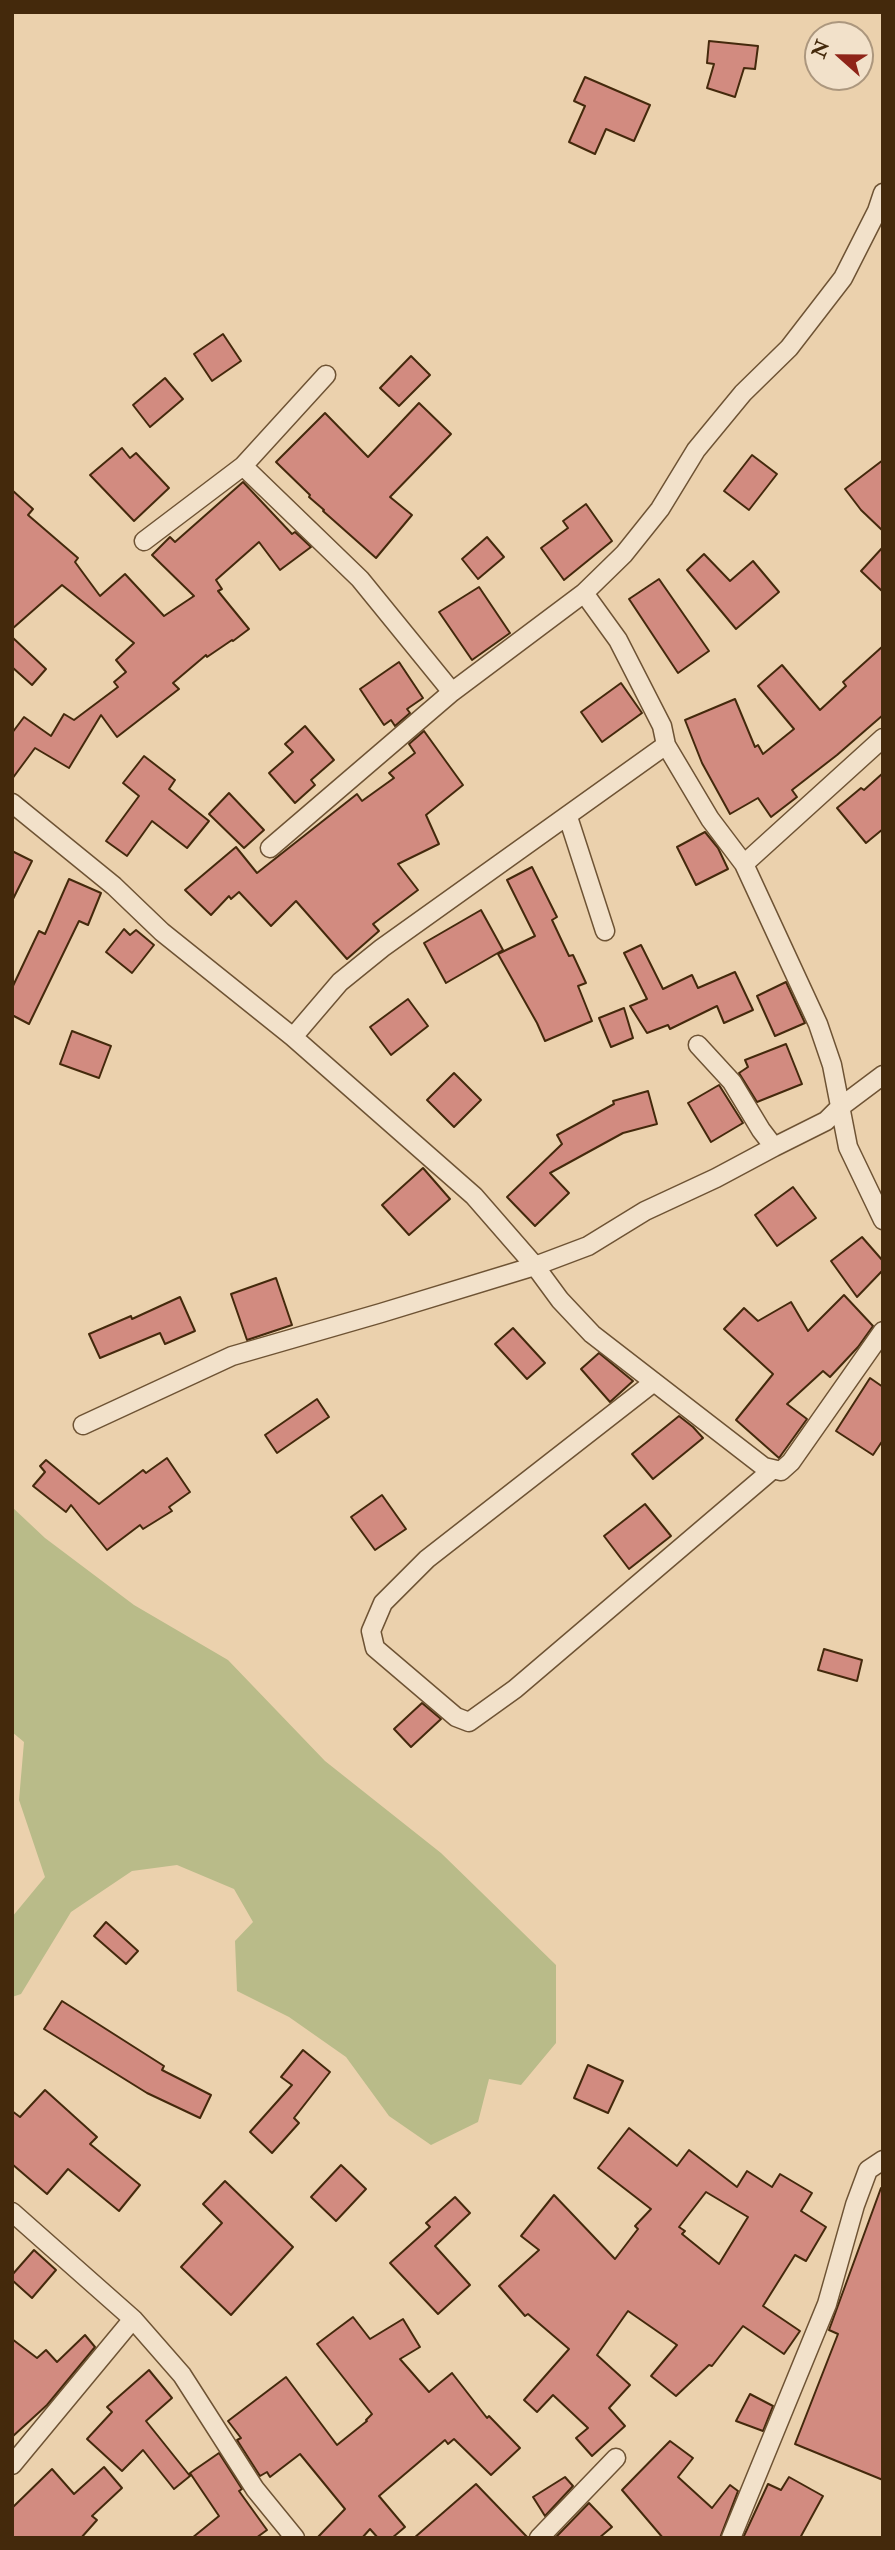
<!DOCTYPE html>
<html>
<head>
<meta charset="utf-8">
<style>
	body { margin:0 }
	#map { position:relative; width:895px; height:2550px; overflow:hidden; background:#ebd1ad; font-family:"IM FELL Double Pica",serif }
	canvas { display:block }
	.frame { position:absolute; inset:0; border:14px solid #44290c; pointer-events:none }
	.north { position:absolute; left:804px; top:21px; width:70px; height:70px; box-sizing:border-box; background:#f2e1ca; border:2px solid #ac977e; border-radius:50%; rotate:291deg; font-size:19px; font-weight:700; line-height:28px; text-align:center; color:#44290c }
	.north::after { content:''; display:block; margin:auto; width:24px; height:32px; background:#8f2418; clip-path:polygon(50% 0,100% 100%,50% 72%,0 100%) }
</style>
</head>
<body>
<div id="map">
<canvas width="895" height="2550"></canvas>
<div class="frame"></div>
<div class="north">N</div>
</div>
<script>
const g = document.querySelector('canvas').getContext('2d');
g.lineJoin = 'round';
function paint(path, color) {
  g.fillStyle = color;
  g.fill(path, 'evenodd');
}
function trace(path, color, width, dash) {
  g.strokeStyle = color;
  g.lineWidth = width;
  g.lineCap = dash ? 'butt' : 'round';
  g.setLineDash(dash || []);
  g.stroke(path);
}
paint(new Path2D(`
	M 12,1507 L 45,1538 L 134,1605 L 228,1660 L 325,1761 L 441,1853 L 556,1965 L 556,2043 L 521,2085 L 489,2079 L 478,2122 L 431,2145 L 389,2116 L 346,2057 L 289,2017 L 237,1991 L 235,1941 L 253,1922 L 234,1889 L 177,1865 L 132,1871 L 71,1912 L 21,1994 L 12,1997 L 12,1917 L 45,1877 L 19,1800 L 24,1742 L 12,1732 Z`), '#b9bb89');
const building = new Path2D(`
	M 709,41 L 758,46 L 755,69 L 744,68 L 735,97 L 707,88 L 714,64 L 707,63 Z
	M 585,77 L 650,105 L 634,141 L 606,129 L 595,154 L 569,142 L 585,106 L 574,101 Z
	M 223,334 L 241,361 L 212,381 L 194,354 Z
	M 411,356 L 430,375 L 399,406 L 380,388 Z
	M 165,378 L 183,399 L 150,427 L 133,405 Z
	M 419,403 L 451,434 L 390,497 L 412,515 L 376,558 L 323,511 L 324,510 L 309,497 L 310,495 L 276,462 L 325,413 L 368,457 Z
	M 122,448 L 130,458 L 136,453 L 169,488 L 134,521 L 90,475 Z
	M 752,455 L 777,474 L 749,510 L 724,491 Z
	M 883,460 L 883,531 L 861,510 L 845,489 Z
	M 243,482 L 292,534 L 295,532 L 311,547 L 280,570 L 259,542 L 216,580 L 222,589 L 218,591 L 249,629 L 233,641 L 232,640 L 207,657 L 206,655 L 173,683 L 179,689 L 117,737 L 101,715 L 69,768 L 35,748 L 12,779 L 12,733 L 24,717 L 51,736 L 64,714 L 74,720 L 118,687 L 114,682 L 126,672 L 116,660 L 134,643 L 62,585 L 12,629 L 12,490 L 33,509 L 28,515 L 78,558 L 75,562 L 100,596 L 125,574 L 164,616 L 194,596 L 152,555 L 170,537 L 175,542 Z
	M 586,504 L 612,541 L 564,580 L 541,548 L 568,528 L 563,521 Z
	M 487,537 L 504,557 L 478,579 L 462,559 Z
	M 883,547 L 883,592 L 861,571 Z
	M 704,554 L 730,581 L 753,561 L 779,592 L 736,629 L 687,570 Z
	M 659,579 L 709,651 L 678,673 L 629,599 Z
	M 479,587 L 510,633 L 472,660 L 439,612 Z
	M 12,637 L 46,669 L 32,685 L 12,667 Z
	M 883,646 L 883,715 L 837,755 L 792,790 L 797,797 L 771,817 L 758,798 L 730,814 L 702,763 L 685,720 L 735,699 L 755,747 L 758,745 L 763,754 L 794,729 L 758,686 L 782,665 L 820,710 L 846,686 L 843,682 Z
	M 399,662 L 423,698 L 407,709 L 410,713 L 395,726 L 391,720 L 384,725 L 360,689 Z
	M 621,683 L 642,713 L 602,742 L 581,712 Z
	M 305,726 L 334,760 L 311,780 L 315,785 L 295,803 L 269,773 L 293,752 L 285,744 Z
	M 424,731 L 463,785 L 426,815 L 439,844 L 398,864 L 418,890 L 373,924 L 379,931 L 347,959 L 296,901 L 271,926 L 239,892 L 231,899 L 229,896 L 211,915 L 185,890 L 236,847 L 257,873 L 357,794 L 362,801 L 394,778 L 389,773 L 415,753 L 409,744 Z
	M 144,756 L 175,780 L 169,789 L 209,821 L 187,848 L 152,821 L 127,856 L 106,841 L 139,796 L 123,783 Z
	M 883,773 L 883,829 L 866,843 L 837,808 L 861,788 L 864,790 Z
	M 229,793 L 264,830 L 244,848 L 209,814 Z
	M 705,832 L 718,848 L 728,869 L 696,885 L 677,847 Z
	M 12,851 L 32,861 L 12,901 Z
	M 532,867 L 557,917 L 552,920 L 569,956 L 573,955 L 586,983 L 578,986 L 592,1021 L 545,1041 L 537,1023 L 498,954 L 535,936 L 507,880 Z
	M 69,879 L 101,893 L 88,925 L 79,921 L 29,1024 L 12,1015 L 12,988 L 39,931 L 45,934 Z
	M 481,910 L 503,950 L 446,983 L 424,943 Z
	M 124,929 L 130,935 L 136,930 L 154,945 L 132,973 L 106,952 Z
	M 641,945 L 663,989 L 692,975 L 698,988 L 735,972 L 753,1010 L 724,1023 L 717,1006 L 670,1029 L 668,1025 L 647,1033 L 630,1006 L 647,999 L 624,953 Z
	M 786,982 L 805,1023 L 775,1036 L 757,996 Z
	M 408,999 L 428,1026 L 391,1055 L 370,1027 Z
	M 624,1008 L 633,1038 L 611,1047 L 599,1018 Z
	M 72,1031 L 111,1046 L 99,1078 L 60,1064 Z
	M 786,1044 L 802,1084 L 757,1102 L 739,1073 L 748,1067 L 745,1060 Z
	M 454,1073 L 481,1100 L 454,1127 L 427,1100 Z
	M 719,1085 L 743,1123 L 711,1142 L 688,1103 Z
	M 648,1091 L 657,1124 L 623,1133 L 550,1173 L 569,1193 L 535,1226 L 507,1197 L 562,1144 L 557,1135 L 614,1104 L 613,1101 Z
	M 423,1168 L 450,1199 L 409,1235 L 382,1205 Z
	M 793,1187 L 816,1218 L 777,1246 L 755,1215 Z
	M 862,1237 L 883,1261 L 883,1270 L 857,1297 L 831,1261 Z
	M 276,1278 L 292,1325 L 247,1340 L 231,1294 Z
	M 844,1295 L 873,1326 L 858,1347 L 830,1377 L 823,1371 L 787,1404 L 807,1419 L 779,1458 L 736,1420 L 773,1374 L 724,1329 L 744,1308 L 758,1321 L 791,1302 L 808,1331 Z
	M 180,1297 L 195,1331 L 165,1344 L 160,1333 L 100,1358 L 89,1334 L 131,1316 L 132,1319 Z
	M 513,1328 L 545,1363 L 527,1379 L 495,1344 Z
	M 599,1353 L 633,1381 L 610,1402 L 581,1369 Z
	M 870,1378 L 883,1387 L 883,1440 L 873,1455 L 836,1431 Z
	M 317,1399 L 329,1417 L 277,1453 L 265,1435 Z
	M 679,1416 L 693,1427 L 703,1438 L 653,1479 L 632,1454 Z
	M 167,1458 L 190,1492 L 169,1507 L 172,1511 L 143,1529 L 140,1525 L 107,1550 L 71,1505 L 66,1512 L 33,1486 L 45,1472 L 40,1466 L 46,1460 L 99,1504 L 143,1470 L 146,1473 Z
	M 382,1495 L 406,1529 L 375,1550 L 351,1517 Z
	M 645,1504 L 671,1536 L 629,1569 L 604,1536 Z
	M 824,1649 L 862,1660 L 857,1681 L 818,1670 Z
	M 422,1703 L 441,1719 L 411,1747 L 394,1729 Z
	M 106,1922 L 138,1951 L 126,1964 L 94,1936 Z
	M 62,2001 L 164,2066 L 162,2070 L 211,2095 L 200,2118 L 147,2093 L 44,2029 Z
	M 303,2050 L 330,2072 L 294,2118 L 299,2123 L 272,2153 L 250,2132 L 292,2085 L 281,2077 Z
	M 588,2065 L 623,2081 L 608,2113 L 574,2098 Z
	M 45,2090 L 97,2137 L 90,2144 L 140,2185 L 119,2211 L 68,2169 L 47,2194 L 12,2164 L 12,2111 L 20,2117 Z
	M 629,2128 L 677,2166 L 689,2150 L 737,2187 L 747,2171 L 772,2187 L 780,2174 L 812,2193 L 801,2211 L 826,2227 L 806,2261 L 795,2255 L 763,2306 L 800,2331 L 784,2354 L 743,2326 L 712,2366 L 709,2365 L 676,2396 L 651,2376 L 677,2345 L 628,2311 L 597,2355 L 630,2385 L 609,2408 L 625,2426 L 592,2456 L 576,2438 L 588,2428 L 553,2395 L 537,2412 L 524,2400 L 569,2349 L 528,2314 L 525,2316 L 499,2286 L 539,2250 L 521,2236 L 554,2195 L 615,2259 L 638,2229 L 635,2226 L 651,2209 L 598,2168 ZM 706,2192 L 748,2217 L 719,2264 L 682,2234 L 685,2231 L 679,2227 Z
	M 341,2165 L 366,2189 L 336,2221 L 311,2197 Z
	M 225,2181 L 293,2247 L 231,2315 L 181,2267 L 222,2223 L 203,2204 Z
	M 881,2188 L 883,2189 L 883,2480 L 795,2444 L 838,2334 L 829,2330 Z
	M 455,2197 L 470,2213 L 435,2246 L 470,2285 L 438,2314 L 390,2263 L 430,2227 L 426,2223 Z
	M 34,2250 L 56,2270 L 32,2298 L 12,2280 L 12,2275 Z
	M 353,2317 L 370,2339 L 403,2319 L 420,2347 L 400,2359 L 429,2392 L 452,2373 L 487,2418 L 489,2416 L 520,2448 L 491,2475 L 454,2439 L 448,2444 L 445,2440 L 379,2496 L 405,2527 L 392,2538 L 378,2538 L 370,2529 L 362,2538 L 317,2538 L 345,2509 L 300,2454 L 270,2477 L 267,2472 L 260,2476 L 237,2440 L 241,2438 L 228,2421 L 286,2377 L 337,2445 L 367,2421 L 366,2420 L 372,2414 L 317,2344 Z
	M 85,2335 L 95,2347 L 47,2405 L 12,2437 L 12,2339 L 37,2358 L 46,2350 L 57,2362 Z
	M 149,2370 L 172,2398 L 146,2421 L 190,2476 L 174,2489 L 143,2450 L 122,2471 L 87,2439 L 112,2412 L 107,2407 Z
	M 750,2394 L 773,2406 L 763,2431 L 736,2421 Z
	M 670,2441 L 693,2458 L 678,2477 L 712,2508 L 730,2485 L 738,2491 L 720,2538 L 663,2538 L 622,2490 Z
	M 219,2453 L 242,2489 L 239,2491 L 267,2530 L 256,2538 L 192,2538 L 219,2516 L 190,2473 Z
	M 104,2467 L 122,2488 L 92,2516 L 97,2520 L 81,2538 L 12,2538 L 12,2508 L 52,2469 L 74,2494 Z
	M 565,2477 L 573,2486 L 545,2516 L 533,2497 Z
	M 789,2477 L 823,2496 L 800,2538 L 743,2538 L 768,2484 L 781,2490 Z
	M 476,2484 L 528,2538 L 414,2538 Z
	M 589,2503 L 612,2527 L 599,2538 L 558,2538 L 557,2536 Z`);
paint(building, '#d28b80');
trace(building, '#44290c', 2);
const street = new Path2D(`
	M 243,466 L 360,579 L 452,692
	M 144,541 L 243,466 L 326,375
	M 584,593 L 618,640 L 662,726 L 666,745 L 710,819 L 744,864 L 818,1024 L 832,1065 L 848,1147 L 883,1220
	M 12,803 L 114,886 L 162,932 L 293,1037 L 474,1196 L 535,1266 L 560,1300 L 592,1334 L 764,1467 L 781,1471 L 791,1462 L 883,1331
	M 568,817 L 605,931
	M 270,848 L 452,692 L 584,593 L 624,554 L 660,509 L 696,450 L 743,393 L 789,348 L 843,278 L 877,211 L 883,193
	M 744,864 L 883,738
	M 293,1037 L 340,982 L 382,948 L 666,745
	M 698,1045 L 732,1082 L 761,1130 L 774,1147 L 826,1121 L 839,1108 L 883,1075
	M 654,1382 L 427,1559 L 383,1603 L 371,1631 L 375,1648 L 456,1717 L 469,1722 L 515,1689 L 772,1470
	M 83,1425 L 232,1356 L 381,1313 L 535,1266 L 588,1246 L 645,1211 L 716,1178 L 774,1147
	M 12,2212 L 133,2319 L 182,2375 L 255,2489 L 295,2538
	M 12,2465 L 133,2319
	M 539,2538 L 616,2458
	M 731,2538 L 827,2304 L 855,2205 L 868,2170 L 883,2160`);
trace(street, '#6e5334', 21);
trace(street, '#f2e1ca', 18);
</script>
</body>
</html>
